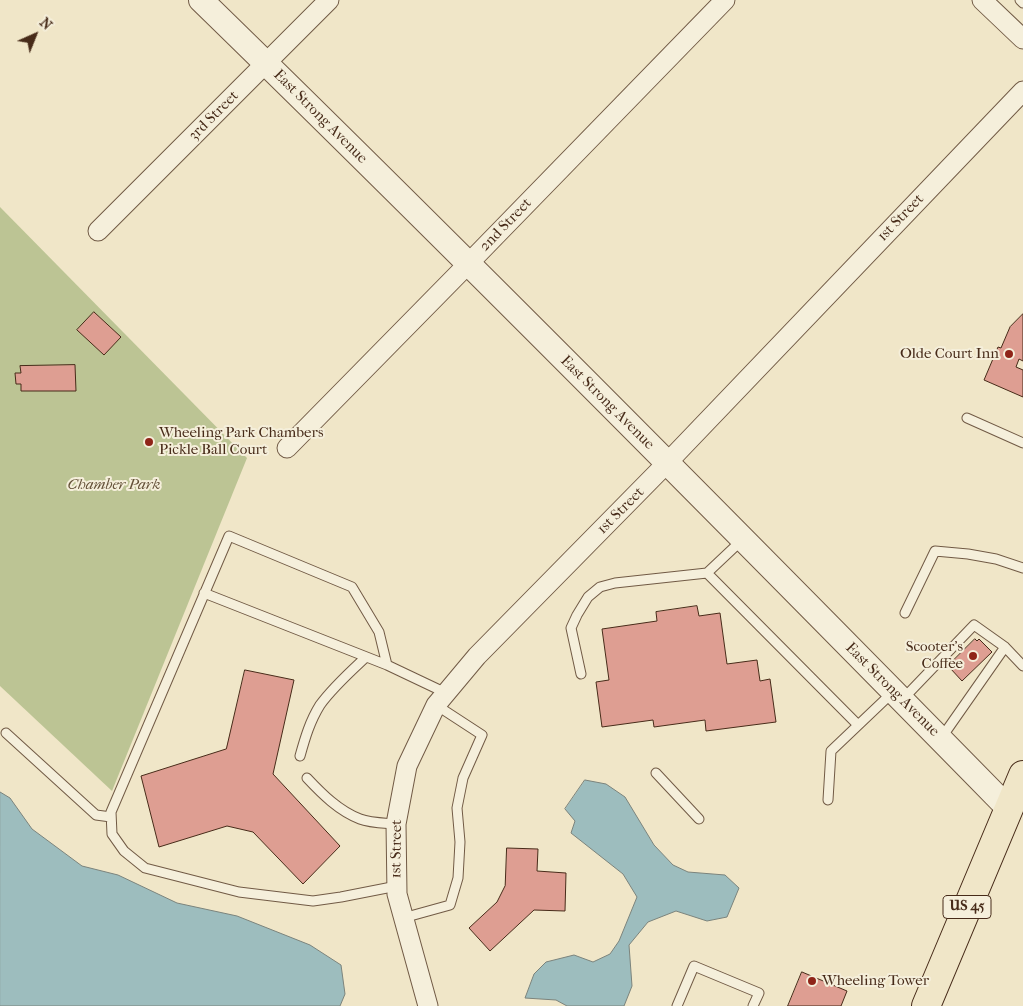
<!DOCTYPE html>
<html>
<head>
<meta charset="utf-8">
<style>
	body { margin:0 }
	#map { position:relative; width:1023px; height:1006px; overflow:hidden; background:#f0e6c8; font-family:"IM FELL French Canon",serif }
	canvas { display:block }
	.north { position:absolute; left:10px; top:10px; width:50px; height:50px; -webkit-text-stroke:4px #f5efdb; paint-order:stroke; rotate:44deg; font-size:14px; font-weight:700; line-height:20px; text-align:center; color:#472b19 }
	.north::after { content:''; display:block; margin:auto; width:18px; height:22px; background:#472b19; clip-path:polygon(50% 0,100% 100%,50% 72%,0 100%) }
</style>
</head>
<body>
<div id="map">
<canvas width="1023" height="1006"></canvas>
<div class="north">N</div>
</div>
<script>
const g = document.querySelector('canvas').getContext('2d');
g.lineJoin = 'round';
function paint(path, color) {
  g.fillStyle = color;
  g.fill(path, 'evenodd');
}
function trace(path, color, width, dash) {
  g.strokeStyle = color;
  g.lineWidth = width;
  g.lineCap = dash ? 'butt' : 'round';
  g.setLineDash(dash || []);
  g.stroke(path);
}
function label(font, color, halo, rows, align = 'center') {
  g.font = font + ' "IM FELL French Canon",serif';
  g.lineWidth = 4;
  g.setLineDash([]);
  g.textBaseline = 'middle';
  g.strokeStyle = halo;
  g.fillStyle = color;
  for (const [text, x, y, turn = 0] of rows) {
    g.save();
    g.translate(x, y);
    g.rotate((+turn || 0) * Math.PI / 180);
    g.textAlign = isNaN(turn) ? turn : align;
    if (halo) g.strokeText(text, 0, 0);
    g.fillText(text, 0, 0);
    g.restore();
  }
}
paint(new Path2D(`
	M 0,207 L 247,458 L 112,791 L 0,686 Z`), '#bcc494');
const water = new Path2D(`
	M 585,780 L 606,784 L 625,797 L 654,845 L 673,865 L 688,872 L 725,875 L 739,888 L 727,917 L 707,921 L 676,911 L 648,922 L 629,945 L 632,986 L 624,1006 L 567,1006 L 556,1000 L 525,998 L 534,974 L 546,962 L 574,955 L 593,962 L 610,954 L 619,941 L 637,897 L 623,874 L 571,833 L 575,821 L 565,809 Z
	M 0,792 L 10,798 L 32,829 L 82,866 L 118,875 L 177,903 L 237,916 L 310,945 L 341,965 L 345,994 L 340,1006 L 0,1006 Z`);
paint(water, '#9dbdbe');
trace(water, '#7b837c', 1);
const building = new Path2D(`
	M 94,312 L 121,337 L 104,355 L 77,330 Z
	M 1023,314 L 1023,361 L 1019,359 L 1016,367 L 1023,370 L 1023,397 L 984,380 L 998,347 L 1001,348 L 1010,327 Z
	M 75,365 L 76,391 L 21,391 L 21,384 L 16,384 L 15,373 L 21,373 L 20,366 Z
	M 697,606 L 699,616 L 720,613 L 727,664 L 757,660 L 760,681 L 770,679 L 776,722 L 706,731 L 705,720 L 654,727 L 653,720 L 602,727 L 596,682 L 609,680 L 602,629 L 657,621 L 656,612 Z
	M 975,639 L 977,641 L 979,639 L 992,652 L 962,681 L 950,668 L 956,662 L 954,660 Z
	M 245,670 L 294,680 L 273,774 L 340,846 L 303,884 L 253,832 L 227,826 L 159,847 L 141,776 L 226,749 Z
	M 507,848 L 538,849 L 537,871 L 566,873 L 565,911 L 534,910 L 490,951 L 469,928 L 497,902 L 505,886 Z
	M 802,972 L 847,991 L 841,1006 L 788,1006 Z`);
paint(building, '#de9e92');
trace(building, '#472b19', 1);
const service = new Path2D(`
	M 1020,0 L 1023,3
	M 967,418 L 1023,443
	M 742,540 L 707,573 L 858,725
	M 204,593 L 387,665
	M 905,613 L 935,551 L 968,554 L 996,559 L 1023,568
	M 581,674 L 571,628 L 577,615 L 588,597 L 600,587 L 615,583 L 707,573
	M 902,700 L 974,625 L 1005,647 L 1023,666
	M 6,733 L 96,815 L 111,817
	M 942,737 L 1005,647
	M 300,756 C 305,738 310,721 320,705 C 333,687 350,672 366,657
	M 656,773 L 699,819
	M 307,778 C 322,794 339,811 360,819 C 370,823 385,823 396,824
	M 828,800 L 831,751 L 893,692
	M 397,886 L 341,897 L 313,901 L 239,892 L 145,868 L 124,851 L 112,834 L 111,812 L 229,536 L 352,587 L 379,632 L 387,665 L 446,693
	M 403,918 L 450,905 L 458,878 L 460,842 L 457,808 L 463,778 L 482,735 L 436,705
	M 677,1006 L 694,966 L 759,993 L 753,1006`);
const minor = new Path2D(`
	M 982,0 L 1023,39
	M 98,231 L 329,0
	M 287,448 L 468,264 L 725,0
	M 428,1006 L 397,894 L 396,824 L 407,766 L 436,705 L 477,656 L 667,463 L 1023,91`);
const tertiary = new Path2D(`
	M 201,0 C 474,266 742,537 1009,809`);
const primary = new Path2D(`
	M 926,1006 L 1023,775`);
trace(service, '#715a45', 11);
trace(minor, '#715a45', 21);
trace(tertiary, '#715a45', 26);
trace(primary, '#472b19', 30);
trace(service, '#f5efdb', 9);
trace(minor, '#f5efdb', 19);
trace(tertiary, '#f5efdb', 24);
trace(primary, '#f0e6c8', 28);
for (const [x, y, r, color] of [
	[1009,354,5,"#8f2418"],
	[149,442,5,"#8f2418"],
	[973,656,5,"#8f2418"],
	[812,981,5,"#8f2418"]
]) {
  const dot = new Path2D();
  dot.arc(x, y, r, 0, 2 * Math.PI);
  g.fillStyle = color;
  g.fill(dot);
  trace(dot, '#f5efdb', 2);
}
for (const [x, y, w] of [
	[967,907,48]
]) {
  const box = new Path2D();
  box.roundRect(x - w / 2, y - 11.5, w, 23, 4);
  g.fillStyle = '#f5efdb';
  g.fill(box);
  trace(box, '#472b19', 1);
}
label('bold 14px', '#472b19', null, [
	["US 45",967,907]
]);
label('15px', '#472b19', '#f5efdb', [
	["3rd Street",214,116,-45],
	["East Strong Avenue",320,117,45],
	["1st Street",901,218,-46],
	["2nd Street",506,225,-46],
	["East Strong Avenue",607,403,45],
	["1st Street",621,511,-45],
	["East Strong Avenue",892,690,45],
	["1st Street",397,849,-89]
]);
label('15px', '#472b19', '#f5efdb', [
	["Olde Court Inn",999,354],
	["Wheeling Park Chambers",159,433,"left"],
	["Pickle Ball Court",159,450,"left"],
	["Scooter's",963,647],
	["Coffee",963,664],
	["Wheeling Tower",822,981,"left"]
], 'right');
label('italic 15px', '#645138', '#f5efdb', [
	["Chamber Park",114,485]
]);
</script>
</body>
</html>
